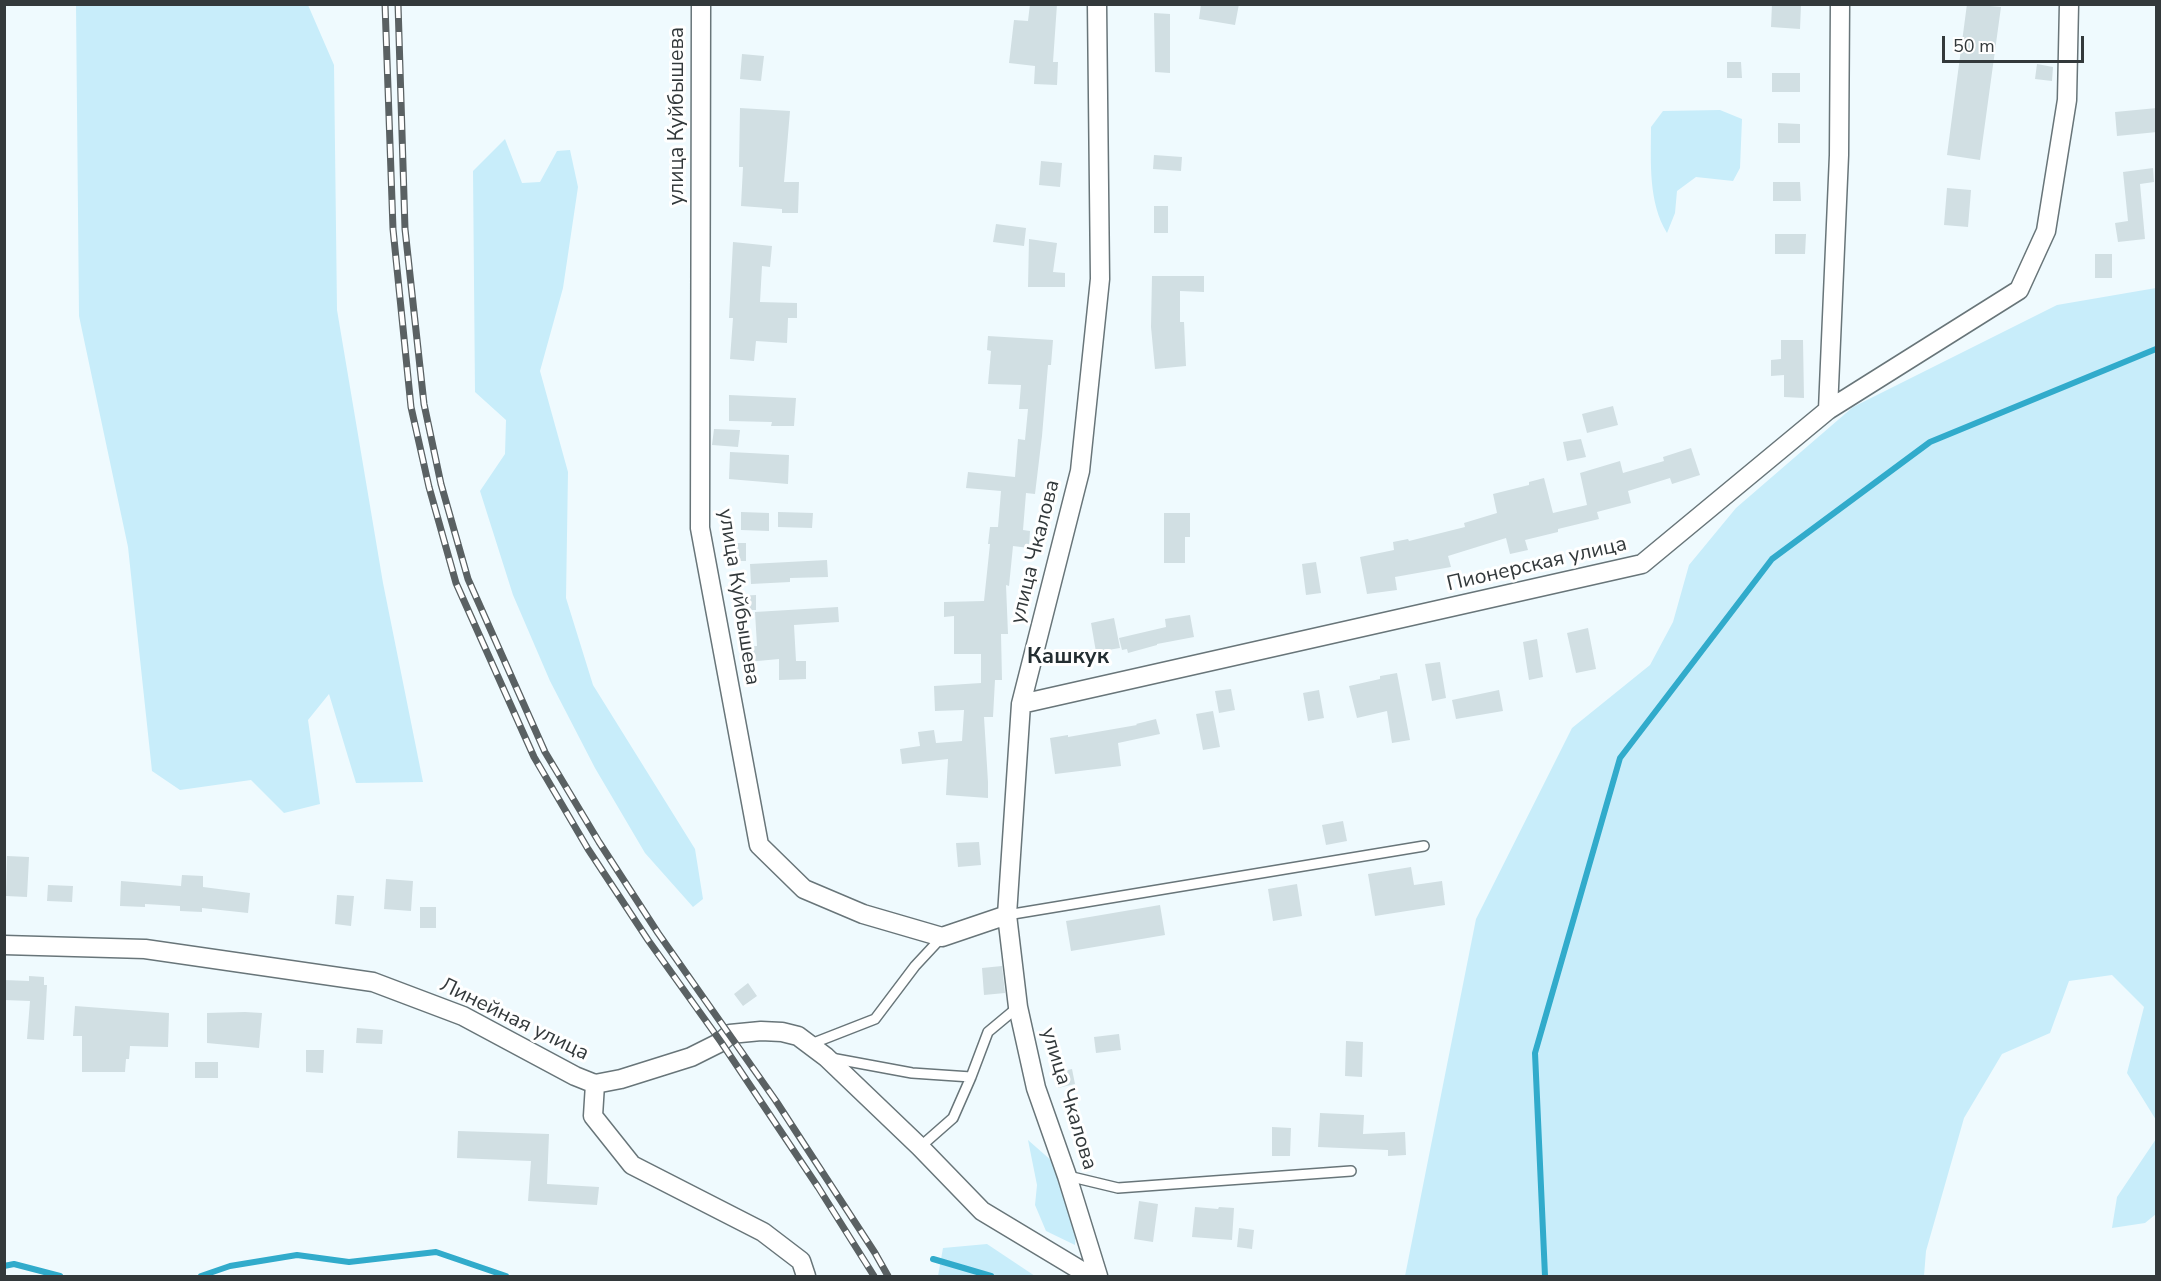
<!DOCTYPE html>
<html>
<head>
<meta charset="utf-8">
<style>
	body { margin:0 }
	#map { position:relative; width:2161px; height:1281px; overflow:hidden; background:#effafe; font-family:"Nunito Sans",sans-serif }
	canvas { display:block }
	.frame { position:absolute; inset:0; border:6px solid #33393b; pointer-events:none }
	.scale { position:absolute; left:1942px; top:36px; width:142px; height:27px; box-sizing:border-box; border:3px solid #33393b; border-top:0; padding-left:8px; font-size:18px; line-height:21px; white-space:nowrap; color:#33393b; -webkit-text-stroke:4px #fff; paint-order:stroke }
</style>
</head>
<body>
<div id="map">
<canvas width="2161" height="1281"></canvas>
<div class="frame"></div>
<div class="scale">50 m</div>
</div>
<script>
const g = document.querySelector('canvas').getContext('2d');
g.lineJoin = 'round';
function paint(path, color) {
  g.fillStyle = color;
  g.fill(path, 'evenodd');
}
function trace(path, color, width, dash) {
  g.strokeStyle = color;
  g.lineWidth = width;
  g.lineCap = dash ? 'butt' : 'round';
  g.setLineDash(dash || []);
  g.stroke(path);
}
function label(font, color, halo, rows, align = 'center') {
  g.font = font + ' "Nunito Sans",sans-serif';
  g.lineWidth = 6;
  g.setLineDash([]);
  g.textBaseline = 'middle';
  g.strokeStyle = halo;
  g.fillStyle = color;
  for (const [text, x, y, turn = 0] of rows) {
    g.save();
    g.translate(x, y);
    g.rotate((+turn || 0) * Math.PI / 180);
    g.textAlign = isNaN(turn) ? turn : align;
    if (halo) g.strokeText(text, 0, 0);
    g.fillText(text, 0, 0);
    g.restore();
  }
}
paint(new Path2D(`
	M 76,5 L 308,5 L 334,65 L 337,310 L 383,583 L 423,782 L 356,783 L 329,694 L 308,720 L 320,804 L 284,813 L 251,780 L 180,790 L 152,771 L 128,547 L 79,316 Z
	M 1720,110 L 1742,119 L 1740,168 L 1733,181 L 1696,177 L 1677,191 L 1675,213 L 1667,233 C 1648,202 1651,162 1651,127 L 1663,111 Z
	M 505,139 L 522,183 L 540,182 L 557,151 L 570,150 L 578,187 L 563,288 L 540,371 L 568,472 L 566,598 L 593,685 L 695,849 L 703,899 L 693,907 L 645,853 L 595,768 L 550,681 L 513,595 L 480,491 L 505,454 L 506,420 L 475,392 L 473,171 Z
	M 2156,288 L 2156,1120 L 2127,1073 L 2144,1007 L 2112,975 L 2069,981 L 2050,1033 L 2002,1054 L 1964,1118 L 1926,1251 L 1924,1276 L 1405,1276 L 1476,919 L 1572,728 L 1650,665 L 1673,622 L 1689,565 L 1736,508 L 1853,407 L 2057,305 Z
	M 2156,1139 L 2156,1214 L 2145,1223 L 2112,1228 L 2117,1197 Z
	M 1028,1140 L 1053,1162 L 1076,1230 L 1075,1245 L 1046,1231 L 1035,1205 L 1037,1185 Z
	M 987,1244 L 1035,1276 L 938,1276 L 943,1248 Z`), '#c8edfa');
trace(new Path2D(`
	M 933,1259 L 991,1276
	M 4,1266 L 14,1264 L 60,1276
	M 201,1276 L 230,1266 L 297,1255 L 349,1262 L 436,1252 L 506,1276
	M 1545,1276 L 1535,1053 L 1620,758 L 1772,559 L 1930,442 L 2156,349`), '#31abcb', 6);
paint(new Path2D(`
	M 1030,4 L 1057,4 L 1053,62 L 1058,62 L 1057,85 L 1034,84 L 1035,66 L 1009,63 L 1014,20 L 1028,21 Z
	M 1201,4 L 1239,4 L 1235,25 L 1199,19 Z
	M 1772,4 L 1801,5 L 1800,29 L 1771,27 Z
	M 1967,4 L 2001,7 L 1980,160 L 1947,155 Z
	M 1154,13 L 1170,14 L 1170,73 L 1155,72 Z
	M 742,54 L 764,56 L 761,81 L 740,79 Z
	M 1727,62 L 1741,62 L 1742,78 L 1727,78 Z
	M 2037,64 L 2053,67 L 2052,81 L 2035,79 Z
	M 1772,73 L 1800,73 L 1800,92 L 1772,92 Z
	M 740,108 L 790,111 L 784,182 L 799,182 L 798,213 L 782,213 L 782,209 L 741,206 L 743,167 L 739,167 Z
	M 2157,108 L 2157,132 L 2117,136 L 2115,112 Z
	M 1778,123 L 1800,124 L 1800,143 L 1778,143 Z
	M 1154,155 L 1182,157 L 1181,171 L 1153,169 Z
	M 1041,161 L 1062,163 L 1060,187 L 1039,185 Z
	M 2153,168 L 2154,182 L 2140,184 L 2145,239 L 2118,242 L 2115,223 L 2128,221 L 2123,172 Z
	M 1773,182 L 1800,182 L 1801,201 L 1773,201 Z
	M 1947,188 L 1971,190 L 1968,227 L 1944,225 Z
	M 1154,206 L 1168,206 L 1168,233 L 1154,233 Z
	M 996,224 L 1026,228 L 1024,246 L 993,242 Z
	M 1775,234 L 1806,234 L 1805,254 L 1775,254 Z
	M 1029,239 L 1057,243 L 1053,272 L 1065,273 L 1065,287 L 1028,287 Z
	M 733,242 L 772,246 L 770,267 L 762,266 L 760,302 L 797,303 L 797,318 L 788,318 L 787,343 L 756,341 L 754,361 L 730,359 L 733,318 L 729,318 Z
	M 2095,254 L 2112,254 L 2112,278 L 2095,278 Z
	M 1152,276 L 1204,276 L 1204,292 L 1180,291 L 1180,322 L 1184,322 L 1186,366 L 1155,369 L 1151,327 Z
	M 988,336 L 1053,340 L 1051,365 L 1048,365 L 1042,436 L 1035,494 L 1026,493 L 1023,530 L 1030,531 L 1029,548 L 1013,546 L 1009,586 L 1006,585 L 1008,634 L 1001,634 L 1002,680 L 995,680 L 993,717 L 984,717 L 988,782 L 988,798 L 946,795 L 948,759 L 902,764 L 900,749 L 920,746 L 918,732 L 934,730 L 936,743 L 962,741 L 964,710 L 935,711 L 934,686 L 981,683 L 981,654 L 954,654 L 954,616 L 944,617 L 944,602 L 984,601 L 990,544 L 988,544 L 990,527 L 998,527 L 1001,491 L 966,488 L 968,472 L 1015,477 L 1018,439 L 1025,440 L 1028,409 L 1019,409 L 1021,385 L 988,384 L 991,351 L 987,350 Z
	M 1781,340 L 1803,340 L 1804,398 L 1784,397 L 1784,375 L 1771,376 L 1771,360 L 1781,359 Z
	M 729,395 L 796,398 L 794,426 L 771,426 L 772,422 L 729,421 Z
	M 1613,406 L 1618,425 L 1587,433 L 1582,414 Z
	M 714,429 L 740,430 L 738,447 L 712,445 Z
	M 1581,439 L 1586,457 L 1567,461 L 1563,442 Z
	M 1691,448 L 1700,475 L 1672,484 L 1670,478 L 1628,491 L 1631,503 L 1597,512 L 1599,519 L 1558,529 L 1558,532 L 1525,540 L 1528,550 L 1510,554 L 1506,538 L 1448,556 L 1451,567 L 1395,577 L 1397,590 L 1367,594 L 1360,557 L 1394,550 L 1393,542 L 1408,539 L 1409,541 L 1465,527 L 1464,523 L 1497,513 L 1493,494 L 1529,485 L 1529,482 L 1544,478 L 1553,513 L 1587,505 L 1580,473 L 1620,461 L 1623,473 L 1664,461 L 1663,457 Z
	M 730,452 L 789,455 L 788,484 L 729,479 Z
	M 741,512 L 769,513 L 769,531 L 741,530 Z
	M 778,512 L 813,513 L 812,528 L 778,527 Z
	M 1164,513 L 1190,513 L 1190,537 L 1185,537 L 1185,563 L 1164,563 Z
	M 728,543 L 746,543 L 746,561 L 728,561 Z
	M 827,560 L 828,577 L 790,578 L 790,582 L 751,584 L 750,564 Z
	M 1316,562 L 1321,593 L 1306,595 L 1302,564 Z
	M 756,595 L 756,610 L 739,610 L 739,596 Z
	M 838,607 L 839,622 L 794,625 L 796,661 L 806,661 L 806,679 L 779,680 L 779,659 L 747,662 L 745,647 L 757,646 L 755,612 Z
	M 1190,615 L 1194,637 L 1157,644 L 1157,645 L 1128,653 L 1127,649 L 1122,650 L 1119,638 L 1166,627 L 1165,619 Z
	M 1114,618 L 1120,648 L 1096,652 L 1091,623 Z
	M 1588,628 L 1596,669 L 1576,673 L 1567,633 Z
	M 1537,639 L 1543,677 L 1529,680 L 1523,642 Z
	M 1440,662 L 1446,698 L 1432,701 L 1425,664 Z
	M 1397,673 L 1410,740 L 1392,743 L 1387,711 L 1357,718 L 1349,686 L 1380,679 L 1380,676 Z
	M 1231,689 L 1235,710 L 1219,713 L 1215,691 Z
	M 1319,690 L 1324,718 L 1308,721 L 1303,693 Z
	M 1499,690 L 1503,711 L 1456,719 L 1452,700 Z
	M 1213,711 L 1220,747 L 1203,750 L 1196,714 Z
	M 1156,719 L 1160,734 L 1118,743 L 1121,766 L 1055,774 L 1050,738 L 1068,735 L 1068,737 L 1137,725 L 1136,724 Z
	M 1343,821 L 1347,841 L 1326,845 L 1322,825 Z
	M 979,842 L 981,865 L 958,867 L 956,843 Z
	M 7,856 L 29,857 L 27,897 L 6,896 Z
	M 1411,867 L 1414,885 L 1442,881 L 1445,905 L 1375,916 L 1368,874 Z
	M 182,875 L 203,876 L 203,887 L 250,893 L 248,913 L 202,908 L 202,912 L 180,911 L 180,906 L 145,904 L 145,907 L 120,906 L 121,881 L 181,886 Z
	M 386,879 L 413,881 L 411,911 L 384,909 Z
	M 1297,884 L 1302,916 L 1273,921 L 1268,889 Z
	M 48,885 L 73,886 L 72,902 L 47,901 Z
	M 337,895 L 354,896 L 351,926 L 335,924 Z
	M 1160,905 L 1165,935 L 1071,951 L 1066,921 Z
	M 420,907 L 436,907 L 436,928 L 420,928 Z
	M 1002,966 L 1005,993 L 984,995 L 982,968 Z
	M 29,976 L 44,977 L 44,985 L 47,985 L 44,1040 L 27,1039 L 30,1001 L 4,1000 L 4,980 L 29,981 Z
	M 748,983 L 757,996 L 743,1006 L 734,994 Z
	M 75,1006 L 169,1013 L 168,1047 L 130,1046 L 129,1059 L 126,1059 L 125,1072 L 82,1072 L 82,1036 L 73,1036 Z
	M 245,1012 L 262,1013 L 259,1048 L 207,1043 L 207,1013 Z
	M 357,1028 L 383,1030 L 382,1044 L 356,1043 Z
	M 1119,1034 L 1121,1050 L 1096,1053 L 1094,1037 Z
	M 1346,1041 L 1363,1042 L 1362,1077 L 1345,1076 Z
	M 306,1050 L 324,1050 L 323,1073 L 306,1072 Z
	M 195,1062 L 218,1062 L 218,1078 L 195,1078 Z
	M 1072,1069 L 1075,1084 L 1058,1088 L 1055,1073 Z
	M 1320,1113 L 1364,1115 L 1363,1134 L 1405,1132 L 1406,1155 L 1388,1156 L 1388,1150 L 1318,1147 Z
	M 1272,1127 L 1291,1128 L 1290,1156 L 1272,1156 Z
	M 458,1131 L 549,1134 L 547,1184 L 599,1187 L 597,1205 L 528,1201 L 531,1161 L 457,1158 Z
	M 1139,1201 L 1158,1204 L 1153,1242 L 1134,1239 Z
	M 1195,1207 L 1218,1209 L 1219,1207 L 1234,1208 L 1232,1240 L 1192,1237 Z
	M 1239,1228 L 1254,1230 L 1252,1249 L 1237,1247 Z`), '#d1dfe3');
const service = new Path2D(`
	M 1007,915 L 1424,846
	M 811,1044 L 875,1019 L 915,966 L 942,937
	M 831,1058 L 912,1073 L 971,1077
	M 920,1147 L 953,1118 L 971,1077 L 988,1032 L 1018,1007
	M 1068,1176 L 1118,1188 L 1351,1171`);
const minor = new Path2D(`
	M 701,4 L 700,528 L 759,845 L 804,889 L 863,914 L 942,937 L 1007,915
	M 1097,4 L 1100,279 L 1080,471 L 1021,704 L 1007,915 L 1018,1007 L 1036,1088 L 1067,1176 L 1098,1276
	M 1828,410 L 1839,155 L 1840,4
	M 1021,704 L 1642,564 L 1828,410 L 2019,290 L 2046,231 L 2067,100 L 2069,4
	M 4,945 L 145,949 L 373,982 L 463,1016 L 575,1076 L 595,1084 L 621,1079 L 691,1057 L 721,1042 L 730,1034 L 761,1031 L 782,1032 L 798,1036 L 826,1057 L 920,1147 L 982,1211 L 1090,1276
	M 595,1084 L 593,1116 L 632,1165 L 763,1232 L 801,1261 L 806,1276`);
trace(service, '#687579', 12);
trace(minor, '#687579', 21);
trace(service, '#fff', 9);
trace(minor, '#fff', 18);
const rail = new Path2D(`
	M 385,4 L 393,229 L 411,407 L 429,487 L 456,583 L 534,757 L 588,849 L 648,940 L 721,1042 L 818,1187 L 874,1276
	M 398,4 L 405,229 L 424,404 L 441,484 L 468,579 L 545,752 L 599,842 L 658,933 L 776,1101 L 875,1253 L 888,1276`);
trace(rail, '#5a6163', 7);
trace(rail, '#fff', 4.5, [14]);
label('21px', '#33393b', '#fff', [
	["улица Куйбышева",678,116,-90],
	["улица Чкалова",1036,552,-76],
	["Пионерская улица",1537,565,-13],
	["улица Куйбышева",738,597,81],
	["Линейная улица",514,1020,26],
	["улица Чкалова",1068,1099,73]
]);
label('bold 22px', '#242e32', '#fff', [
	["Кашкук",1068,658]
]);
</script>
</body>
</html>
